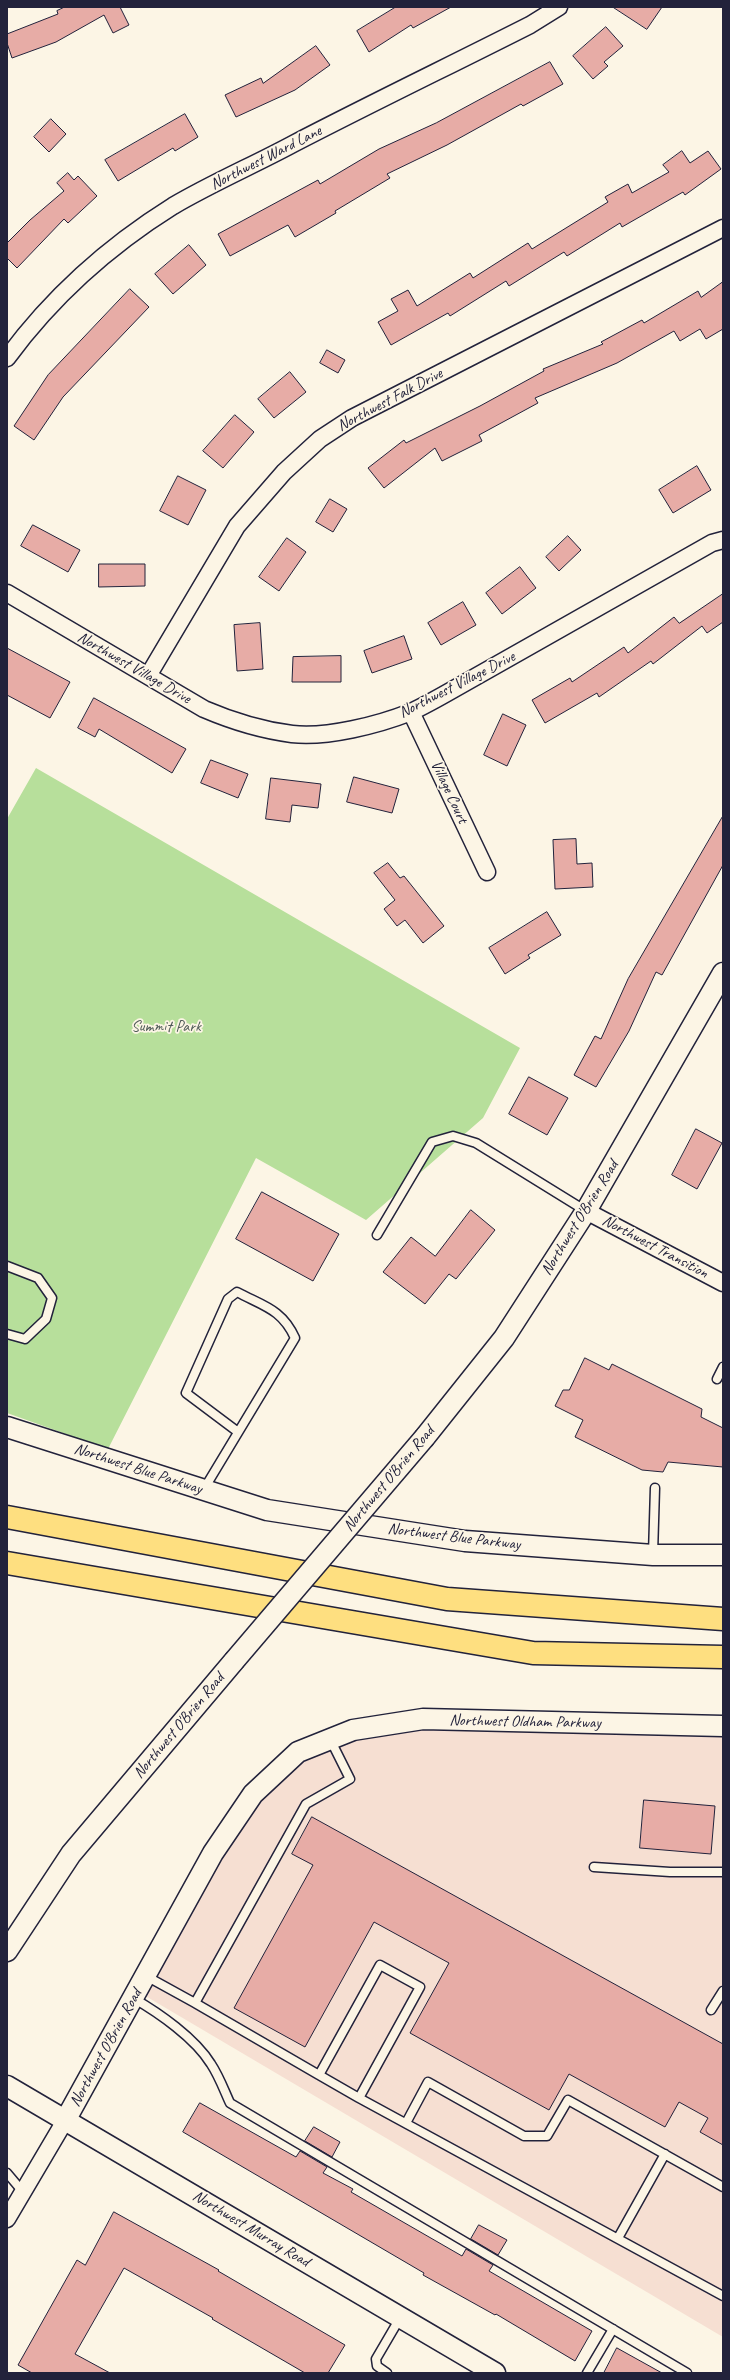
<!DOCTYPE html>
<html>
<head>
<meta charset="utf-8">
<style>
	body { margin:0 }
	#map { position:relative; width:730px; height:2380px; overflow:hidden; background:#fcf5e5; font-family:Caveat,sans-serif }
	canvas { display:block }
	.frame { position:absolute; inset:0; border:8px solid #22223b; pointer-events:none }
</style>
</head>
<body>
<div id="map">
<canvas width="730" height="2380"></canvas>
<div class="frame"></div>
</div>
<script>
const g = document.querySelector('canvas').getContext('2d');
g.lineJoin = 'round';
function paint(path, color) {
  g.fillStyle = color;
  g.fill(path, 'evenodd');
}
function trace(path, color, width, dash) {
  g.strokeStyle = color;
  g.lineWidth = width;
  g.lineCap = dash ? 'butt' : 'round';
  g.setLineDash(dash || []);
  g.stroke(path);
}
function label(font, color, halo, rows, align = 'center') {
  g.font = font + ' Caveat,sans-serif';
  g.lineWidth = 3.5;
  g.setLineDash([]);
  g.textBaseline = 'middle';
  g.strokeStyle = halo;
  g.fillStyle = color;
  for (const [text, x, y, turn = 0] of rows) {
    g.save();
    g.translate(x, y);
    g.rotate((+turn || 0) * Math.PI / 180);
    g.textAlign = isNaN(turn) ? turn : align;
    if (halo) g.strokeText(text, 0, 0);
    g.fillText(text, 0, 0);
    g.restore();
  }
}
paint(new Path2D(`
	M 415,1728 L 723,1729 L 723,2337 L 137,1991 L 240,1817 L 279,1769 L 361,1735 Z`), '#f6dfd2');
paint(new Path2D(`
	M 36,768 L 520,1048 L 483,1118 L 366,1220 L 256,1158 L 108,1449 L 7,1413 L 7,819 Z`), '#b7df9b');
const building = new Path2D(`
	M 65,7 L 120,7 L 129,25 L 113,33 L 104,15 L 56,42 L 12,58 L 7,43 L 7,34 L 58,14 L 57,11 Z
	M 396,7 L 451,7 L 413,28 L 411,25 L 369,52 L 357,31 Z
	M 613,7 L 662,7 L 647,29 Z
	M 606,27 L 623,46 L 604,62 L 608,66 L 593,79 L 573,56 Z
	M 316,46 L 330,65 L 295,90 L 236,117 L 225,95 L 261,78 L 263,83 Z
	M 550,62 L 563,84 L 523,106 L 521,104 L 447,145 L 387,174 L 390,178 L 335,211 L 336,213 L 295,237 L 288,225 L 230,256 L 218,234 L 318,180 L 320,184 L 379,149 L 436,123 Z
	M 185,114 L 198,137 L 175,151 L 173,148 L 118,181 L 105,160 Z
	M 51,119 L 66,134 L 49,152 L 34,137 Z
	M 682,151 L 690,163 L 708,151 L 721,169 L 685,195 L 683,192 L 622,227 L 620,223 L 567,256 L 564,252 L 509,286 L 506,281 L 450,316 L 448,313 L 391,345 L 378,322 L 398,311 L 391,299 L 408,290 L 417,306 L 470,273 L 473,278 L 528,243 L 532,249 L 608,202 L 605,197 L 628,184 L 632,193 L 669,172 L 663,165 Z
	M 68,173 L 74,180 L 78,176 L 97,196 L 68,223 L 64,219 L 17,268 L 7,258 L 7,243 L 30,220 L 64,191 L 57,183 Z
	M 189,245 L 206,265 L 173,294 L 155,274 Z
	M 723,282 L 723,329 L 706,339 L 700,329 L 680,341 L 674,331 L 617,363 L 535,398 L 538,403 L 479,435 L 482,441 L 442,461 L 435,448 L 384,488 L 368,468 L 404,440 L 406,443 L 480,406 L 544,371 L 543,369 L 603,344 L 601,342 L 642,320 L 644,323 L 698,291 L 701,297 Z
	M 130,289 L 149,307 L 63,397 L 34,440 L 14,426 L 48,375 Z
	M 327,350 L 345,360 L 338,373 L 320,363 Z
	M 290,372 L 306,392 L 274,418 L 258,399 Z
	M 235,415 L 254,432 L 223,468 L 203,451 Z
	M 697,466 L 711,490 L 673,513 L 659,490 Z
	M 178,476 L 206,490 L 188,525 L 160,511 Z
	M 330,499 L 347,509 L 333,532 L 316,522 Z
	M 33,525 L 80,550 L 68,572 L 21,546 Z
	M 568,536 L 581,550 L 559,571 L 546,557 Z
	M 287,538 L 306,552 L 279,591 L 259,577 Z
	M 99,564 L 145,564 L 145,586 L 99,587 Z
	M 520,567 L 536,588 L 502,614 L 486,593 Z
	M 723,594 L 723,622 L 707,633 L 702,626 L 653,664 L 651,661 L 599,697 L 597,693 L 545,723 L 532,700 L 570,678 L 572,682 L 624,647 L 628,653 L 674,617 L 679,623 Z
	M 463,602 L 476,625 L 441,645 L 428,623 Z
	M 260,623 L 263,669 L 237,671 L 234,625 Z
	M 404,636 L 412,659 L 372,673 L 364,651 Z
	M 7,648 L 70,682 L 50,718 L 7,695 Z
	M 341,656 L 341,682 L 292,682 L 293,657 Z
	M 94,698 L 186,749 L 172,773 L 99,729 L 95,737 L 78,728 Z
	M 503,714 L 526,725 L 507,766 L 484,755 Z
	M 211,760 L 248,774 L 238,798 L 201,783 Z
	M 354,777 L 399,789 L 392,813 L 347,802 Z
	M 271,778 L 321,784 L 318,808 L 292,805 L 290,822 L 266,819 Z
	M 723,816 L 723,865 L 662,975 L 656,972 L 629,1031 L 596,1087 L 574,1075 L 595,1036 L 601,1039 L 628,979 Z
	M 576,839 L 577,864 L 592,863 L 593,887 L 555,889 L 553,840 Z
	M 388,863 L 400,878 L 404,876 L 444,926 L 423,943 L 405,920 L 397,926 L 384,909 L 395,900 L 374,873 Z
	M 547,912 L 561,935 L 528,955 L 530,958 L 505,974 L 489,948 Z
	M 529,1077 L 568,1098 L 547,1135 L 509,1114 Z
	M 696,1129 L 722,1143 L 697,1189 L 672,1175 Z
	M 262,1192 L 339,1234 L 313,1281 L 236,1239 Z
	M 471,1210 L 495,1230 L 456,1279 L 449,1274 L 425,1304 L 383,1272 L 411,1237 L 435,1256 Z
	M 585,1358 L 609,1370 L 612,1364 L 702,1409 L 701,1417 L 723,1428 L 723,1467 L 668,1462 L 663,1472 L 642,1470 L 575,1437 L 583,1420 L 555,1406 L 563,1390 L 569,1390 Z
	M 644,1800 L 715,1806 L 711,1854 L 640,1848 Z
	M 312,1817 L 723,2044 L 723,2145 L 700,2132 L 708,2118 L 679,2102 L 665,2127 L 569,2074 L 549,2110 L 410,2033 L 449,1963 L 374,1922 L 305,2047 L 234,2008 L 313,1865 L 292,1854 Z
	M 200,2103 L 296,2157 L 300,2151 L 327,2167 L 323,2173 L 353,2189 L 351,2192 L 462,2256 L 466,2249 L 493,2265 L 489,2271 L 592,2331 L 575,2361 L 496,2314 L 495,2315 L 423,2275 L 424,2273 L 183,2132 Z
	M 314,2127 L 340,2142 L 332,2157 L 305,2141 Z
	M 114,2212 L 219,2270 L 218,2271 L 345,2345 L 328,2373 L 305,2373 L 212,2319 L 213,2318 L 124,2268 L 75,2354 L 110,2373 L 32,2373 L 18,2365 L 77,2260 L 85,2265 Z
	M 479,2225 L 507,2240 L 498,2255 L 471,2239 Z
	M 617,2348 L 662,2373 L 604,2373 Z`);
paint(building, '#e7aca6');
trace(building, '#22223b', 1);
const service = new Path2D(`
	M 377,1235 L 432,1142 L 453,1136 L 476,1143 L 586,1211
	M 7,1266 L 38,1278 L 52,1298 L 46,1319 L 25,1339 L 7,1334
	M 717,1379 L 723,1367
	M 204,1489 L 295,1338 C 282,1309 263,1306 237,1292 L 228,1299 L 186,1393 L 238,1432
	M 653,1554 L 655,1488
	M 594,1867 L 670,1872 L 723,1872
	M 146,1976 L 195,2003 L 306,1804 L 350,1779 L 330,1739
	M 133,1998 C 159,2013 195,2038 211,2064 C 219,2076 224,2090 230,2103 L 687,2373
	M 195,2003 L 319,2075 L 380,1965 L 420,1987 L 359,2098 L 723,2296
	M 711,2010 L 723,1991
	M 319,2075 L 359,2098
	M 406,2123 L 428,2082 L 524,2136 L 547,2136 L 568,2100 L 723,2187
	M 7,2173 L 23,2192
	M 618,2238 L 665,2154
	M 387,2373 L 377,2366 L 376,2359 L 400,2318
	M 587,2373 L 613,2329`);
const minor = new Path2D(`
	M 7,358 C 52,297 109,246 173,206 C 212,183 254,165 293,144 C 372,103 451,65 530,25 L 559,7
	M 7,593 L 204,709 C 232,721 261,730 292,734 C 327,738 378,725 411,712 C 426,705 440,697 454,689 L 712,543 L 723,540
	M 148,676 L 237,526 L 284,472 L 320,439 L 352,418 L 723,228
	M 411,712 L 487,872
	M 586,1211 L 723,1283
	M 7,2219 L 66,2119`);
const tertiary = new Path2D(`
	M 7,1427 L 267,1510 L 465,1541 L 653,1555 L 723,1555
	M 425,1437 L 504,1338 L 586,1211 L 723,973
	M 7,1951 L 71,1854 L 234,1661
	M 7,2086 L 495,2373
	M 66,2119 L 213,1853 L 253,1794 L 298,1752 L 353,1730 L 423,1719 L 723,1726`);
const motorway = new Path2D(`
	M 7,1517 L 447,1599 L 723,1619
	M 7,1563 L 533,1653 L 723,1657`);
trace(service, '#22223b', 11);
trace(minor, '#22223b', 19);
trace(tertiary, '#22223b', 23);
trace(motorway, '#22223b', 25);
trace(service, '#fcf5e5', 8);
trace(minor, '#fcf5e5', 16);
trace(tertiary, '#fcf5e5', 20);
trace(motorway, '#fedf80', 22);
const tertiaryBridge = new Path2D(`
	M 234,1661 L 425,1437`);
trace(tertiaryBridge, '#22223b', 23, []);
trace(tertiaryBridge, '#fcf5e5', 20);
label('16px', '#22223b', '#fcf5e5', [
	["Northwest Ward Lane",266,158,-27],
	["Northwest Falk Drive",390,400,-28],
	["Northwest Village Drive",134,668,30],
	["Northwest Village Drive",457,685,-27],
	["Village Court",449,792,65],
	["Northwest O'Brien Road",580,1218,-58],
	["Northwest Transition",655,1247,28],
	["Northwest Blue Parkway",138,1469,18],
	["Northwest O'Brien Road",389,1479,-50],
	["Northwest Blue Parkway",454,1537,7],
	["Northwest Oldham Parkway",525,1722,1],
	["Northwest O'Brien Road",179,1726,-50],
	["Northwest O'Brien Road",106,2048,-61],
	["Northwest Murray Road",251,2229,31]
]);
label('16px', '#4f5b58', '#fcf5e5', [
	["Summit Park",166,1027]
]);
</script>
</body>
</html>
